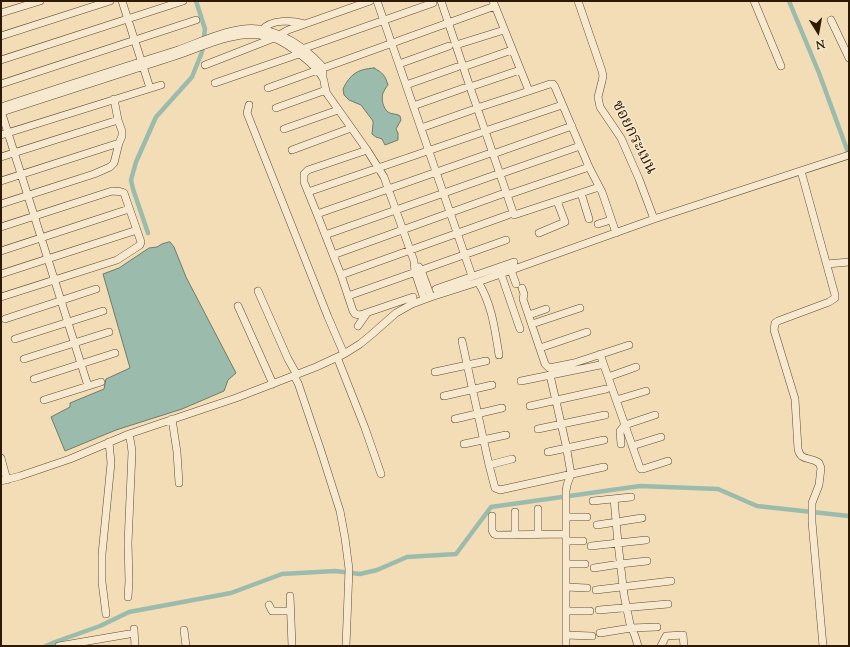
<!DOCTYPE html>
<html>
<head>
<meta charset="utf-8">
<style>
	body { margin:0 }
	#map { position:relative; width:850px; height:647px; overflow:hidden; background:#f3ddb6; font-family:"Sorts Mill Goudy",serif }
	canvas { display:block }
	.frame { position:absolute; inset:0; border:2px solid #2e1a04; pointer-events:none }
	.north { position:absolute; left:798px; top:12px; width:40px; height:40px; -webkit-text-stroke:3px #f7e9d0; paint-order:stroke; rotate:169deg; font-size:11px; font-weight:700; line-height:16px; text-align:center; color:#2e1a04 }
	.north::after { content:''; display:block; margin:auto; width:14px; height:18px; background:#2e1a04; clip-path:polygon(50% 0,100% 100%,50% 72%,0 100%) }
</style>
</head>
<body>
<div id="map">
<canvas width="850" height="647"></canvas>
<div class="frame"></div>
<div class="north">N</div>
</div>
<script>
const g = document.querySelector('canvas').getContext('2d');
g.lineJoin = 'round';
function paint(path, color) {
  g.fillStyle = color;
  g.fill(path, 'evenodd');
}
function trace(path, color, width, dash) {
  g.strokeStyle = color;
  g.lineWidth = width;
  g.lineCap = dash ? 'butt' : 'round';
  g.setLineDash(dash || []);
  g.stroke(path);
}
function label(font, color, halo, rows, align = 'center') {
  g.font = font + ' "Sorts Mill Goudy","Noto Serif Thai",serif';
  g.lineWidth = 3;
  g.setLineDash([]);
  g.textBaseline = 'middle';
  g.strokeStyle = halo;
  g.fillStyle = color;
  for (const [text, x, y, turn = 0] of rows) {
    g.save();
    g.translate(x, y);
    g.rotate((+turn || 0) * Math.PI / 180);
    g.textAlign = isNaN(turn) ? turn : align;
    if (halo) g.strokeText(text, 0, 0);
    g.fillText(text, 0, 0);
    g.restore();
  }
}
const water = new Path2D(`
	M 374,68 C 383,73 385,75 388,85 C 386,87 384,91 383,93 C 381,99 383,108 388,112 C 392,115 396,113 400,116 L 401,120 L 396,129 L 398,133 L 398,140 L 385,145 L 382,139 L 376,137 L 372,134 L 373,124 L 373,121 L 361,105 L 349,100 L 344,95 L 343,89 C 350,74 358,69 374,68 Z
	M 170,242 L 174,247 L 186,277 L 236,373 L 228,380 L 224,391 L 182,409 L 116,430 L 65,451 L 51,417 L 70,407 L 70,403 L 104,389 L 106,379 L 130,368 L 103,274 L 119,268 L 149,248 L 157,247 L 162,244 Z`);
paint(water, '#9bbcac');
trace(water, '#6f7b69', 1);
trace(new Path2D(`
	M 789,1 L 819,73 L 849,155
	M 148,233 L 133,189 L 131,180 L 136,162 L 156,117 L 192,77 L 202,52 L 205,29 L 196,1
	M 46,646 L 55,642 L 100,626 L 129,612 L 231,593 L 282,574 L 335,571 L 360,574 L 377,570 L 407,557 L 456,554 L 491,507 L 640,486 L 718,489 L 757,506 L 849,516`), '#9bbcac', 4.5);
const minor = new Path2D(`
	M 122,1 L 150,88
	M 377,1 L 472,276
	M 441,1 L 470,87 L 514,215 L 599,187
	M 493,1 L 529,91 L 550,84 L 553,84 L 555,87 L 589,167 L 602,192 L 616,233
	M 578,1 L 602,71 L 603,76 L 602,81 L 598,97 L 600,107 L 621,138 L 639,179 L 654,219
	M 754,1 L 781,66
	M 1,13 L 40,1
	M 831,20 L 849,58
	M 262,30 C 271,19 293,20 305,24
	M 1,36 L 110,1
	M 456,45 L 504,30
	M 302,49 L 433,3
	M 1,60 L 183,1
	M 399,64 L 449,46
	M 205,65 L 274,38 L 288,30 L 370,1
	M 463,67 L 512,50
	M 215,83 L 302,53
	M 1,84 L 196,20
	M 406,85 L 457,67
	M 470,87 L 520,70
	M 268,88 L 495,6
	M 249,105 L 247,113 L 328,317 L 344,354
	M 4,106 C 62,87 120,68 178,50 C 201,42 235,25 259,29 C 283,33 305,48 321,65 L 323,68 L 323,78
	M 413,106 L 464,88
	M 276,108 L 326,90
	M 477,108 L 529,91
	M 5,111 C 61,93 116,75 172,57 C 198,49 232,31 260,35 C 264,36 270,37 274,38 C 289,44 316,65 323,78 C 325,82 324,86 326,90 C 326,92 327,94 328,95 L 367,150 L 384,177 L 414,261 L 415,272 L 424,299
	M 2,114 L 88,386
	M 421,128 L 472,110
	M 284,129 L 338,110
	M 485,131 L 562,105
	M 1,135 L 161,85
	M 292,150 L 351,128
	M 367,150 L 308,170 L 304,174 L 304,182 L 317,214 L 341,275 L 353,311 L 355,314 L 360,315 L 413,297
	M 493,154 L 572,126
	M 1,157 L 118,120
	M 801,171 L 835,295 L 835,298 L 829,302 L 778,321 L 775,323 L 774,330 L 795,399 L 798,449 C 801,462 810,456 819,463 L 821,468 L 819,485 L 812,503 L 812,522 L 823,646
	M 500,174 L 580,146
	M 1,181 L 119,143
	M 308,192 L 480,133
	M 581,193 L 589,219
	M 507,195 L 589,167
	M 1,204 L 94,174 L 110,167 L 114,163 L 119,143 L 122,136 L 122,131 L 118,120 L 114,99
	M 317,214 L 488,154
	M 598,224 L 611,220
	M 1,227 L 112,191 C 117,191 120,191 124,193 L 141,242 L 140,245 L 137,247 L 117,260 L 1,297
	M 539,233 L 565,222 L 557,201
	M 325,235 L 495,175
	M 1,251 L 129,209
	M 333,255 L 502,194
	M 827,264 L 849,262
	M 419,267 L 421,270 L 431,297
	M 511,270 L 516,284
	M 1,274 L 137,230
	M 501,274 L 520,329
	M 341,275 L 508,215
	M 478,282 C 492,304 495,330 499,355
	M 522,288 L 524,294 L 523,299 L 545,364 L 549,368 L 574,363 L 629,345
	M 436,289 L 514,262
	M 258,291 L 288,359 L 297,375
	M 348,296 L 506,240
	M 238,306 L 273,384
	M 529,315 L 546,309
	M 5,319 L 96,289
	M 532,324 L 580,308
	M 358,326 L 367,313
	M 15,339 L 103,311
	M 462,341 L 489,465 L 495,488 L 500,490 L 604,467
	M 540,348 L 587,332
	M 600,354 L 640,468 L 641,469 L 643,469 L 668,461
	M 337,357 L 365,428 L 381,474
	M 24,359 L 109,332
	M 435,372 L 486,361
	M 550,375 L 566,445 L 571,474 L 567,485 L 566,491 L 566,646
	M 294,376 L 298,383 L 321,451 L 340,511 L 345,538 L 349,569 L 346,646
	M 608,377 L 636,367
	M 34,379 L 115,353
	M 521,381 L 600,365
	M 444,396 L 492,385
	M 44,400 L 101,382
	M 616,400 L 646,391
	M 530,406 L 606,389
	M 172,419 L 177,452 L 179,483
	M 455,419 L 502,408
	M 538,429 L 605,415
	M 464,444 L 506,435
	M 621,444 L 620,431 L 625,425 L 655,415
	M 632,446 L 661,437
	M 548,452 L 604,440
	M 1,458 L 7,480
	M 489,465 L 512,459
	M 1,481 L 20,476 L 70,459 L 129,434 L 236,398 L 316,367 L 344,354 L 360,344 L 371,335 L 396,313 L 412,304 L 431,297 L 478,282 L 654,219 L 849,155
	M 614,499 L 618,543 L 624,595 L 630,624 L 635,636 L 638,646
	M 593,501 L 631,497
	M 538,509 L 538,535
	M 515,512 L 515,535
	M 492,516 L 492,530 L 494,534 L 497,535 L 566,534
	M 566,517 L 587,517
	M 597,525 L 642,518
	M 566,541 L 583,541
	M 591,546 L 646,540
	M 566,564 L 585,564
	M 594,568 L 620,564 L 647,561
	M 566,587 L 587,588
	M 596,590 L 671,581
	M 290,596 L 292,646
	M 128,597 L 129,581 L 128,543 L 132,452 L 131,444 L 129,434
	M 269,605 L 272,611 L 291,611
	M 599,610 L 668,604
	M 566,611 L 590,611
	M 106,614 L 102,582 L 102,554 L 111,463 L 109,442
	M 134,629 L 135,646
	M 184,630 L 186,646
	M 600,633 L 631,628 L 657,627
	M 566,635 L 592,636
	M 59,646 L 129,634
	M 661,646 L 666,636 L 683,635 L 684,646`);
trace(minor, '#5f4b30', 8);
trace(minor, '#f7e9d0', 7);
label('16px', '#2e1a04', '#f7e9d0', [
	["ซอยกระเบน",633,138,63]
]);
</script>
</body>
</html>
